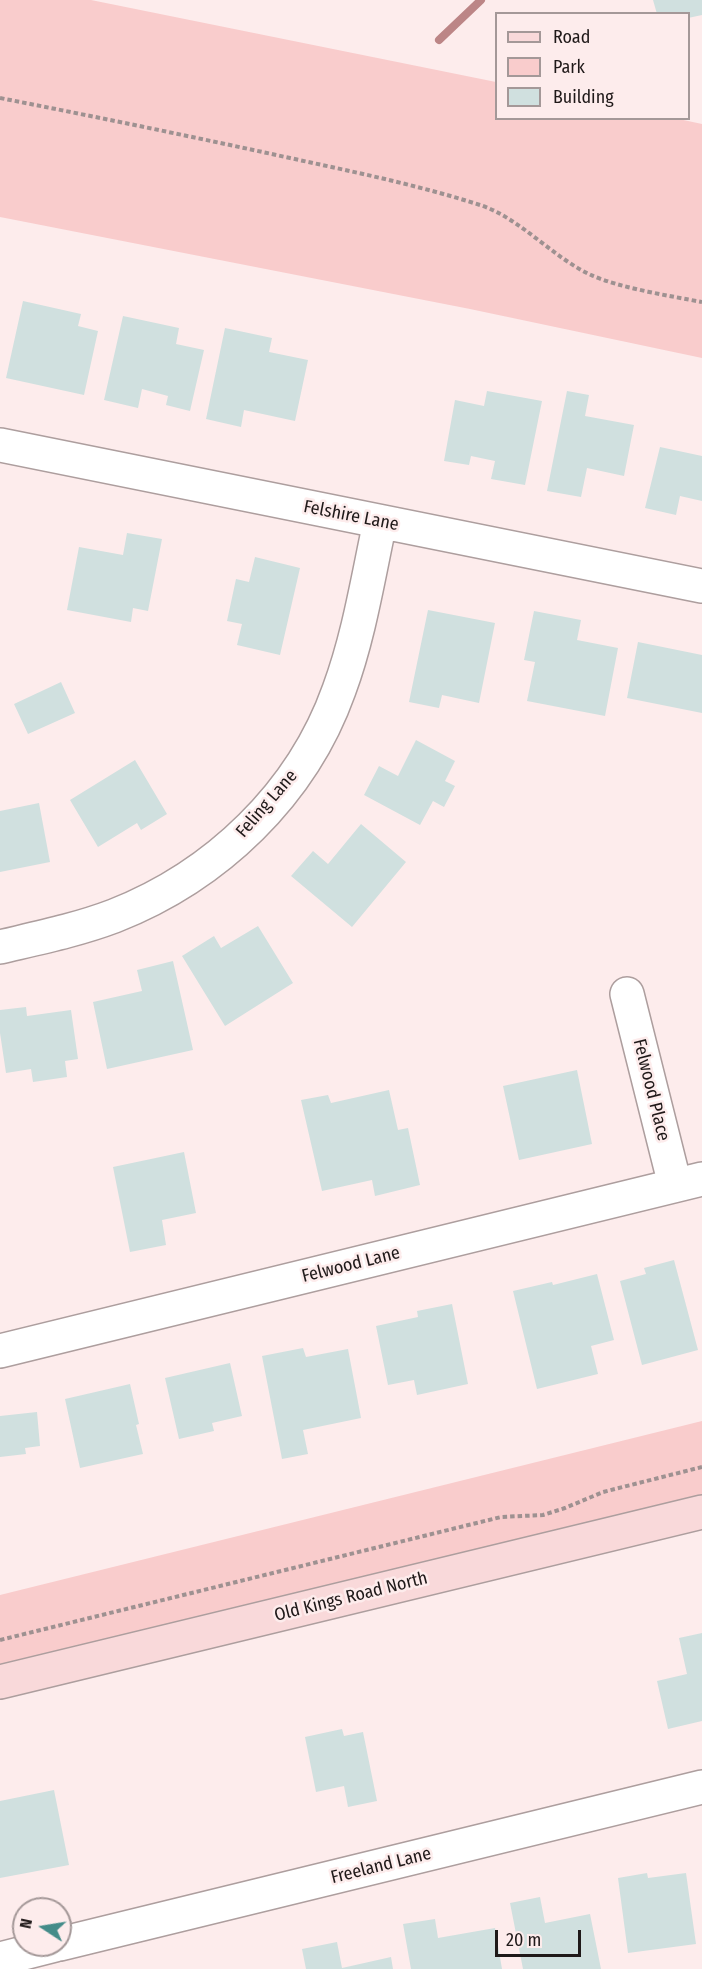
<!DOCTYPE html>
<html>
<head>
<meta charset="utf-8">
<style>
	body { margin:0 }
	#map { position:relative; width:702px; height:1969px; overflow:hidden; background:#fdecec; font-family:"Fira Sans Condensed",sans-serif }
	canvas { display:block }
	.legend { position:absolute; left:495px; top:12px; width:195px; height:108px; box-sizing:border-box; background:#fdecec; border:2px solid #a49898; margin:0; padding:8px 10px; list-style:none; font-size:18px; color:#1f1919 }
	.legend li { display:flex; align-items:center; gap:12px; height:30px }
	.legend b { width:30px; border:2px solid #a49898 }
	.north { position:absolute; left:12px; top:1897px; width:60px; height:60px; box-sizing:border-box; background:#fdecec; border:2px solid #a49898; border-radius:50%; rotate:282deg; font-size:16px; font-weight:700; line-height:24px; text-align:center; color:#1f1919 }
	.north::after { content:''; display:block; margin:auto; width:21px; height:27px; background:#448c89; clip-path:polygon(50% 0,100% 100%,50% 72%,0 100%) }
	.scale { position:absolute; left:495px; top:1930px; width:86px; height:27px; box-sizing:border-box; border:3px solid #1f1919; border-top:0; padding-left:8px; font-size:18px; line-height:21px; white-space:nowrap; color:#1f1919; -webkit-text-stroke:4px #fdecec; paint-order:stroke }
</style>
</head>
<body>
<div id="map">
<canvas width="702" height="1969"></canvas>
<ul class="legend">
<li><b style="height:8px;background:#f9d9da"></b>Road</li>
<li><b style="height:16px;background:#f9cccc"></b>Park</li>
<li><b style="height:16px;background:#d0e0df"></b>Building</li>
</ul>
<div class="north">N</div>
<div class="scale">20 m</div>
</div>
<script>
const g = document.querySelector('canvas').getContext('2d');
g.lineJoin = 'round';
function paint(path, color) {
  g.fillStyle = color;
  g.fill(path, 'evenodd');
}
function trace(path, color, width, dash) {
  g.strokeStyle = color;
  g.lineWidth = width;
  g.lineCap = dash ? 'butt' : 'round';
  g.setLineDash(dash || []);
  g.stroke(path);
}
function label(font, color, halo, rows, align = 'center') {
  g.font = font + ' "Fira Sans Condensed",sans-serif';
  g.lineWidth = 5;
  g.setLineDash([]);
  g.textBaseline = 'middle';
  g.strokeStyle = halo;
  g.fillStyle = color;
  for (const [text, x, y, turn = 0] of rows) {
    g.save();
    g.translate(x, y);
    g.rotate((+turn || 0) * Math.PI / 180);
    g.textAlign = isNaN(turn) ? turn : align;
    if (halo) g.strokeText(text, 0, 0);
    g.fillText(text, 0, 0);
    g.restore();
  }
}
paint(new Path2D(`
	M 0,0 L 91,0 L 496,82 L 496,118 L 674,118 L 702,124 L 702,358 L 470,309 L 0,217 Z
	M 702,1421 L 702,1496 L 0,1666 L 0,1595 Z`), '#f9cccc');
trace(new Path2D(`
	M 439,40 L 481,0`), '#bc8586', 8);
paint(new Path2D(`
	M 653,0 L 702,0 L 702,15 L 688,18 L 688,14 L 657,14 Z
	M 23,301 L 81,314 L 78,326 L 98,331 L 84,395 L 6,378 Z
	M 123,316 L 179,328 L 176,344 L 204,350 L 190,411 L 166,405 L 168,396 L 142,389 L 138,408 L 104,400 Z
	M 225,328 L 272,338 L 269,352 L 308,360 L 295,421 L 244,410 L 241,427 L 206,419 Z
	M 487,391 L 542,401 L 525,485 L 491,479 L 495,461 L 471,456 L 469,465 L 444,461 L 455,400 L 484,406 Z
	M 567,391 L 589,395 L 585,416 L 634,425 L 624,476 L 587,468 L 581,497 L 547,491 Z
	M 660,447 L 702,456 L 702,501 L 680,496 L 676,515 L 645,508 Z
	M 127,533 L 162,539 L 148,611 L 133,608 L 131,622 L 67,610 L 79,547 L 123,555 Z
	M 255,557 L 300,568 L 280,655 L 237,645 L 242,624 L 227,621 L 236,579 L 249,582 Z
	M 428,610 L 495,623 L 479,703 L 442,695 L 439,708 L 409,702 Z
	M 534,611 L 581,620 L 577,640 L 618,648 L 605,716 L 527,701 L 535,662 L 524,660 Z
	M 638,642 L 702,655 L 702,713 L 627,698 Z
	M 61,682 L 75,713 L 28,734 L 14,704 Z
	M 416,740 L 455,761 L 445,781 L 455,786 L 444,807 L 433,801 L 420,825 L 364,795 L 379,766 L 398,776 Z
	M 135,760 L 167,814 L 141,830 L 137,823 L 98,847 L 70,800 Z
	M 39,803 L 50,862 L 0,872 L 0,811 Z
	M 361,824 L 406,862 L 352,927 L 291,876 L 313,851 L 328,864 Z
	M 258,926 L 293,983 L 225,1026 L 182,956 L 214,936 L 221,948 Z
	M 173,961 L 193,1050 L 107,1069 L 93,1002 L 142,991 L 137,970 Z
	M 26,1007 L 27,1016 L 71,1010 L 78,1059 L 65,1061 L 67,1077 L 33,1082 L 31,1069 L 6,1073 L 0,1033 L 0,1010 Z
	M 577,1070 L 592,1144 L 519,1160 L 503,1086 Z
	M 389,1090 L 398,1130 L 408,1128 L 420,1185 L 375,1196 L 372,1180 L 322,1191 L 301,1100 L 328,1095 L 331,1103 Z
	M 184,1152 L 196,1213 L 162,1220 L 166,1245 L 130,1252 L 113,1167 Z
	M 674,1260 L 698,1350 L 642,1365 L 620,1281 L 646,1274 L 644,1268 Z
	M 597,1274 L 614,1340 L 591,1346 L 598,1374 L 537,1389 L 513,1291 L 552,1282 L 553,1285 Z
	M 452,1304 L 468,1384 L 417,1395 L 414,1380 L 388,1385 L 376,1326 L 418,1317 L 417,1311 Z
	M 303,1348 L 306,1357 L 348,1349 L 361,1418 L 303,1430 L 308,1454 L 282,1459 L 262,1356 Z
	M 230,1363 L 242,1416 L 212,1423 L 214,1431 L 179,1439 L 165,1378 Z
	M 130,1384 L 139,1424 L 136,1425 L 143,1454 L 80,1468 L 65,1399 Z
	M 37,1412 L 40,1446 L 25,1448 L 26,1454 L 0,1457 L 0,1416 Z
	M 702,1633 L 702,1721 L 668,1729 L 657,1681 L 687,1674 L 679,1638 Z
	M 342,1729 L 344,1736 L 363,1732 L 377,1801 L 348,1807 L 344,1786 L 316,1792 L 305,1737 Z
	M 54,1790 L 69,1865 L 0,1878 L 0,1801 Z
	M 647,1873 L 648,1878 L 686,1873 L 696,1944 L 628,1953 L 618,1878 Z
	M 540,1897 L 545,1923 L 590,1914 L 601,1969 L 523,1969 L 510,1903 Z
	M 435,1919 L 438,1938 L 495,1928 L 502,1969 L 411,1969 L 403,1924 Z
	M 337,1942 L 342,1968 L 391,1957 L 393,1969 L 306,1969 L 302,1949 Z`), '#d0e0df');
const street = new Path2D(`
	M 0,445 L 702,586
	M 0,947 C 38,938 77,930 114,916 C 216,876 302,794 339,690 C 359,636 368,578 380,522
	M 627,994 L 675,1185
	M 0,1351 L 702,1179
	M 60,1944 L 702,1787
	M 0,1959 L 55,1945`);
const secondary = new Path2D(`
	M 0,1682 L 702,1512`);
trace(street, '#ad9e9e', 36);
trace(secondary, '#ad9e9e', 36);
trace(new Path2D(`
	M 0,98 C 97,117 194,137 290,158 C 354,172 418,185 480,205 C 520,218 552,257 591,275 C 620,288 670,296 702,302
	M 0,1640 L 501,1517 L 543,1515 L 565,1508 L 603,1492 L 702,1467`), '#9e9191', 4, [4.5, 3]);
trace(street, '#fff', 33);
trace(secondary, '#f9d9da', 33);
label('18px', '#1f1919', '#fdecec', [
	["Felshire Lane",351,516,11],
	["Feling Lane",267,804,-49],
	["Felwood Place",651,1090,76],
	["Felwood Lane",351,1265,-14],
	["Old Kings Road North",351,1597,-14],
	["Freeland Lane",381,1866,-14]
]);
</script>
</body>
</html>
